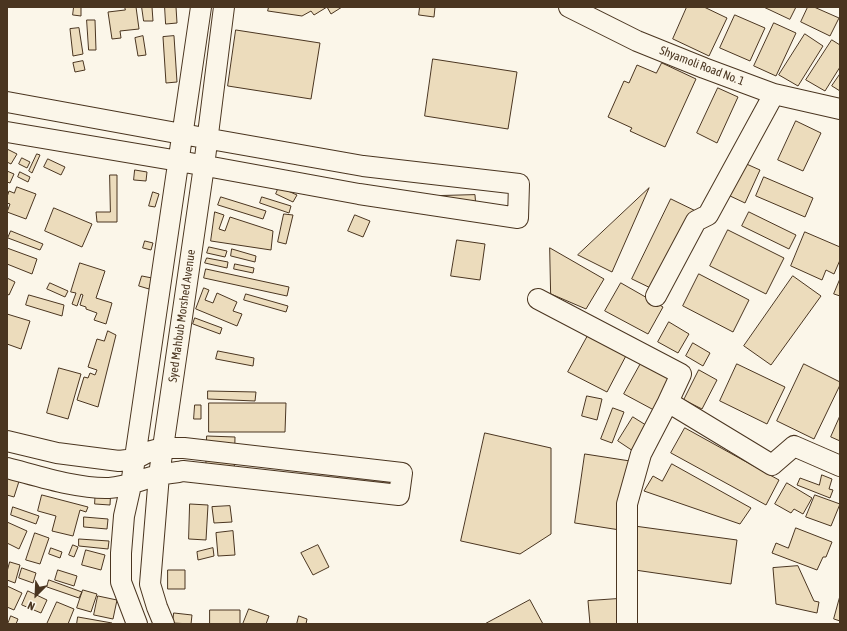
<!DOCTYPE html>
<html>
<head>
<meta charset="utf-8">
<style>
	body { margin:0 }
	#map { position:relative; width:847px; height:631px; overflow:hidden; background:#fbf6e9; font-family:"Asap Condensed",sans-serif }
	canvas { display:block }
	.frame { position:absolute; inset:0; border:8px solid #4a3520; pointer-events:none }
	.north { position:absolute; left:16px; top:575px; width:40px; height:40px; -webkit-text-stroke:3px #fbf6e9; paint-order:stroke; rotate:204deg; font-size:11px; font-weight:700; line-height:16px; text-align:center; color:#4a3520 }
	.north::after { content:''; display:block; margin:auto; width:14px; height:18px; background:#4a3520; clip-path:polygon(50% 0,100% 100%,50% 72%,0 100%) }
</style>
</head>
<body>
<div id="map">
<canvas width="847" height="631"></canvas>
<div class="frame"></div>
<div class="north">N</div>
</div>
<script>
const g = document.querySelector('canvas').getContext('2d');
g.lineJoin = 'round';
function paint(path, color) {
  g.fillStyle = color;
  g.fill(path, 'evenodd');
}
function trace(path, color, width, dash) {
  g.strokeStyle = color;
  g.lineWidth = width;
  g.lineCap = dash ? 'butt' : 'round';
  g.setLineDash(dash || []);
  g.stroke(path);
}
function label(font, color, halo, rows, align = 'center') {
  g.font = font + ' "Asap Condensed",sans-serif';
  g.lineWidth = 3;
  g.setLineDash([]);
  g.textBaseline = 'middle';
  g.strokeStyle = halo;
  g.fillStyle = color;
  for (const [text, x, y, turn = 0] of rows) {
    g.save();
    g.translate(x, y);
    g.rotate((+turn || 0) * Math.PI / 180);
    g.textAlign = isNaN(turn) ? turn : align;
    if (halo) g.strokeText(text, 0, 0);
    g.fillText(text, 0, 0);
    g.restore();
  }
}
const building = new Path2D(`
	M 74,7 L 81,7 L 81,16 L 73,15 Z
	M 125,7 L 136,7 L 139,29 L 120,31 L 121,38 L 112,39 L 108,12 L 125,10 Z
	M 142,7 L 152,7 L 153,21 L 144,21 Z
	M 165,7 L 176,7 L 177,23 L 166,24 Z
	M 269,7 L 342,7 L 331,14 L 327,7 L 314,15 L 311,11 L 302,16 L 268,11 Z
	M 420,7 L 435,7 L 434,17 L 419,15 Z
	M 687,7 L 704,7 L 727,18 L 709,56 L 673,39 Z
	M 764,7 L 796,7 L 790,19 Z
	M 808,7 L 814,7 L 839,18 L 830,36 L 801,22 Z
	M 735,15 L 765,28 L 750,61 L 720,48 Z
	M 87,20 L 95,20 L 96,50 L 89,50 Z
	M 774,23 L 796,33 L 776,76 L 754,66 Z
	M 79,28 L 83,54 L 73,56 L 70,29 Z
	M 236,30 L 320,43 L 311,99 L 228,86 Z
	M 805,34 L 823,46 L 798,86 L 779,75 Z
	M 143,36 L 146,55 L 138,56 L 135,38 Z
	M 174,36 L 177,82 L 166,83 L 163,37 Z
	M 832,40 L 840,45 L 840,67 L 825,91 L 806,80 Z
	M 433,59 L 517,72 L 508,129 L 425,116 Z
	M 83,61 L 85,70 L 75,72 L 73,63 Z
	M 662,63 L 696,79 L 665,147 L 630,131 L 632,128 L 608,117 L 624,81 L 629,83 L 637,65 L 656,73 Z
	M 840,74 L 840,91 L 832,86 Z
	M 718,88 L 738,97 L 717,143 L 697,133 Z
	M 796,121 L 821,133 L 803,171 L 778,160 Z
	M 7,149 L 17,154 L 11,164 L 7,162 Z
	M 37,154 L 40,155 L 32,173 L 29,171 Z
	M 22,158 L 30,162 L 27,168 L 19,164 Z
	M 48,159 L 65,167 L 61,175 L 44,167 Z
	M 742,162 L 760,170 L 745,203 L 728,195 Z
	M 135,170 L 147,172 L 146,181 L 134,180 Z
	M 7,171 L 14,174 L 10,183 L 7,182 Z
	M 20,172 L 30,177 L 28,182 L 18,177 Z
	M 110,175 L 117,175 L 117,222 L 97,222 L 96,212 L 110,212 Z
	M 764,177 L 813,198 L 805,217 L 756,196 Z
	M 17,187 L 36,194 L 26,219 L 7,212 L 10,204 L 7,203 L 7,197 L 9,191 L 14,193 Z
	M 279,187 L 297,195 L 293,202 L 276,194 Z
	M 649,188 L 612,272 L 578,255 Z
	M 153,192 L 159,194 L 155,207 L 149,206 Z
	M 475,195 L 476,208 L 427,196 Z
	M 221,197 L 266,211 L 263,219 L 218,205 Z
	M 262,197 L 291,206 L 289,213 L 260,203 Z
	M 671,199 L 704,215 L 665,295 L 632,279 Z
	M 54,208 L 92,224 L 82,247 L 45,231 Z
	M 215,212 L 224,215 L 219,229 L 225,231 L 230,217 L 273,231 L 271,250 L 211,241 Z
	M 749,212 L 796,235 L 789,249 L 742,226 Z
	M 284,214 L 293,215 L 286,244 L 278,242 Z
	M 355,215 L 370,221 L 363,237 L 348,231 Z
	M 728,230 L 784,258 L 766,294 L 710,266 Z
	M 11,231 L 43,244 L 40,250 L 8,238 Z
	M 805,232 L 840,247 L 840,260 L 834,274 L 826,270 L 822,280 L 791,266 Z
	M 457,240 L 485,244 L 480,280 L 451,276 Z
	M 145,241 L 153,243 L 151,250 L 143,248 Z
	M 209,247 L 227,251 L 225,257 L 207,253 Z
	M 7,248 L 37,259 L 32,274 L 7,264 Z
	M 550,248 L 604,279 L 586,309 L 551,294 Z
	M 232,249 L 256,256 L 255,262 L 231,256 Z
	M 207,258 L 228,262 L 227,268 L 205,263 Z
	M 80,263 L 105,271 L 96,298 L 112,303 L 106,324 L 94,320 L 97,313 L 86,309 L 86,307 L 80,305 L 83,295 L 81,294 L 77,306 L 72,304 L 76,293 L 71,292 Z
	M 235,264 L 254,268 L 253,273 L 234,269 Z
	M 206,269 L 289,287 L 287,296 L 204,278 Z
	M 699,274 L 749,300 L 733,332 L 683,306 Z
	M 142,276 L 152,278 L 149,289 L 139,286 Z
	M 793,276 L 821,296 L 771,365 L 744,346 Z
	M 7,278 L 15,282 L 9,295 L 7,294 Z
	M 840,279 L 840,296 L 834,294 Z
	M 50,283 L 68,291 L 65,297 L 47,289 Z
	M 621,283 L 663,307 L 648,334 L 605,311 Z
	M 204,288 L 209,290 L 205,300 L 213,303 L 217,293 L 237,302 L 233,311 L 242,314 L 237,326 L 196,309 Z
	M 246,294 L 288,306 L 286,312 L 244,300 Z
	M 29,295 L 64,305 L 62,316 L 26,305 Z
	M 7,314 L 30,321 L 21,349 L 7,344 Z
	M 195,318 L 222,328 L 220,334 L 193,324 Z
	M 669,322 L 689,334 L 678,353 L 658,342 Z
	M 591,330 L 629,350 L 607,392 L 568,372 Z
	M 108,331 L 116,335 L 98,407 L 77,400 L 84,377 L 88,378 L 90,373 L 95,375 L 97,370 L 88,367 L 97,339 L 104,341 Z
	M 693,343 L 710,353 L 703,366 L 686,356 Z
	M 218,351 L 254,358 L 253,366 L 216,359 Z
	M 645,356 L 686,378 L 665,416 L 624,394 Z
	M 737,364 L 785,387 L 767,424 L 720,401 Z
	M 804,364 L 840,382 L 840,385 L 814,439 L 777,421 Z
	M 59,368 L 81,374 L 68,419 L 47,413 Z
	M 699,370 L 717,380 L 702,409 L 684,400 Z
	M 208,391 L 256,392 L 255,401 L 208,399 Z
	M 587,396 L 602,399 L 597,420 L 582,416 Z
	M 209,403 L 286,403 L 285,432 L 209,432 Z
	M 195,405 L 201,405 L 201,419 L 194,419 Z
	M 613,408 L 624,412 L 612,443 L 601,439 Z
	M 840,416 L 840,441 L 831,437 Z
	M 633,417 L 649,427 L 633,451 L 618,441 Z
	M 685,428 L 779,480 L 766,505 L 671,453 Z
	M 485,433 L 551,448 L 551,534 L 520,554 L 461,541 Z
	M 207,436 L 235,437 L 234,478 L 206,477 Z
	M 585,454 L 630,461 L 620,530 L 575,523 Z
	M 672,464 L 751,508 L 740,524 L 644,491 L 653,476 L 662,481 Z
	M 10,471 L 21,475 L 14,497 L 7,495 L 7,481 Z
	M 822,475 L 832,479 L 829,489 L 833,490 L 830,498 L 797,485 L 800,478 L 819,485 Z
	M 787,483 L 812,498 L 803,514 L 794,509 L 791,513 L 775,504 Z
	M 96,486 L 111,487 L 110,505 L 95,504 Z
	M 42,495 L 88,507 L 86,512 L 80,510 L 73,536 L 52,531 L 56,516 L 38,511 Z
	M 815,495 L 840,504 L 831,526 L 806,517 Z
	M 190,504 L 208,505 L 206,540 L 189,539 Z
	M 230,506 L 232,522 L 214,523 L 212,507 Z
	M 13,507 L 39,516 L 36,524 L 11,515 Z
	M 84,517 L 108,519 L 107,529 L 84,527 Z
	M 7,522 L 27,531 L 19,549 L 7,543 Z
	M 627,525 L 737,540 L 731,584 L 621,568 Z
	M 796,528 L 832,542 L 826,557 L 823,557 L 817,570 L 772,553 L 776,543 L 788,548 Z
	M 233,531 L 235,555 L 218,556 L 216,533 Z
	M 35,533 L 49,538 L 40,564 L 26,560 Z
	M 79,539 L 109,541 L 108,549 L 79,546 Z
	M 73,545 L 78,547 L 74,557 L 69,555 Z
	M 318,545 L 329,567 L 313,575 L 301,553 Z
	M 51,548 L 62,552 L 60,558 L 49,554 Z
	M 213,548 L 214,556 L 198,560 L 197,552 Z
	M 86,550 L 105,555 L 101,570 L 82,565 Z
	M 10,562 L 20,565 L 15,583 L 7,580 L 7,572 Z
	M 798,566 L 814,601 L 819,602 L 817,613 L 776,604 L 773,568 Z
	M 22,568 L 36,573 L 33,583 L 19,578 Z
	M 58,570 L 77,576 L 74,586 L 55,580 Z
	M 168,570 L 185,570 L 185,589 L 168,589 Z
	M 49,580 L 82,592 L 79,598 L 47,587 Z
	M 7,586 L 22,593 L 14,610 L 7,607 Z
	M 83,590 L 97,594 L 91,612 L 77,608 Z
	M 28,591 L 47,600 L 41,613 L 22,605 Z
	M 98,596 L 117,600 L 113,619 L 94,615 Z
	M 840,596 L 840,621 L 834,619 Z
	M 632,598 L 634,624 L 590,624 L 588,601 Z
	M 530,600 L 543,624 L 485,624 Z
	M 57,602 L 74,609 L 68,624 L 47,624 Z
	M 249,609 L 269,616 L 266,624 L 243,624 Z
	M 210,610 L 240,610 L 240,624 L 210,624 Z
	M 174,613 L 192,615 L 191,624 L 173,623 Z
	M 11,616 L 18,619 L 16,624 L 8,624 Z
	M 299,616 L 307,619 L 306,624 L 297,624 Z
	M 78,617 L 112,623 L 112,624 L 77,624 Z`);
paint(building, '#ecdcbc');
trace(building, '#4a3520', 1);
const street = new Path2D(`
	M 569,7 L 637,41 L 704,68 L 774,94 L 840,109
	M 7,102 L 182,134 L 363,166 L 519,184 L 518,218 L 359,194 L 179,161 L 7,132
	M 656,296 L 696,221 L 708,215 L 774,94
	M 538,299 L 681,374 L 668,402 L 772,465 L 794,446 L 840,466
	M 7,441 L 57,453 L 119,461 L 135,459 L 148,452 L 163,448 L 184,448 L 402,473 L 399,495 L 183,471 C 175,473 167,473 159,475 C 142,479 127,487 109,488 C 77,489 38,476 7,468
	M 137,624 L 121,582 L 121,553 L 124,516 L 131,485 L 201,7
	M 164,624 L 157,607 L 150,584 L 159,475 L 204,166 L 224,7
	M 627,624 L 627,504 L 641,454 L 668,402`);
trace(street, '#4a3520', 22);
trace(street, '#fbf6e9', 20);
label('12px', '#4a3520', '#fbf6e9', [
	["Shyamoli Road No. 1",702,66,21],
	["Syed Mahbub Morshed Avenue",182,316,-82]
]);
</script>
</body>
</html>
